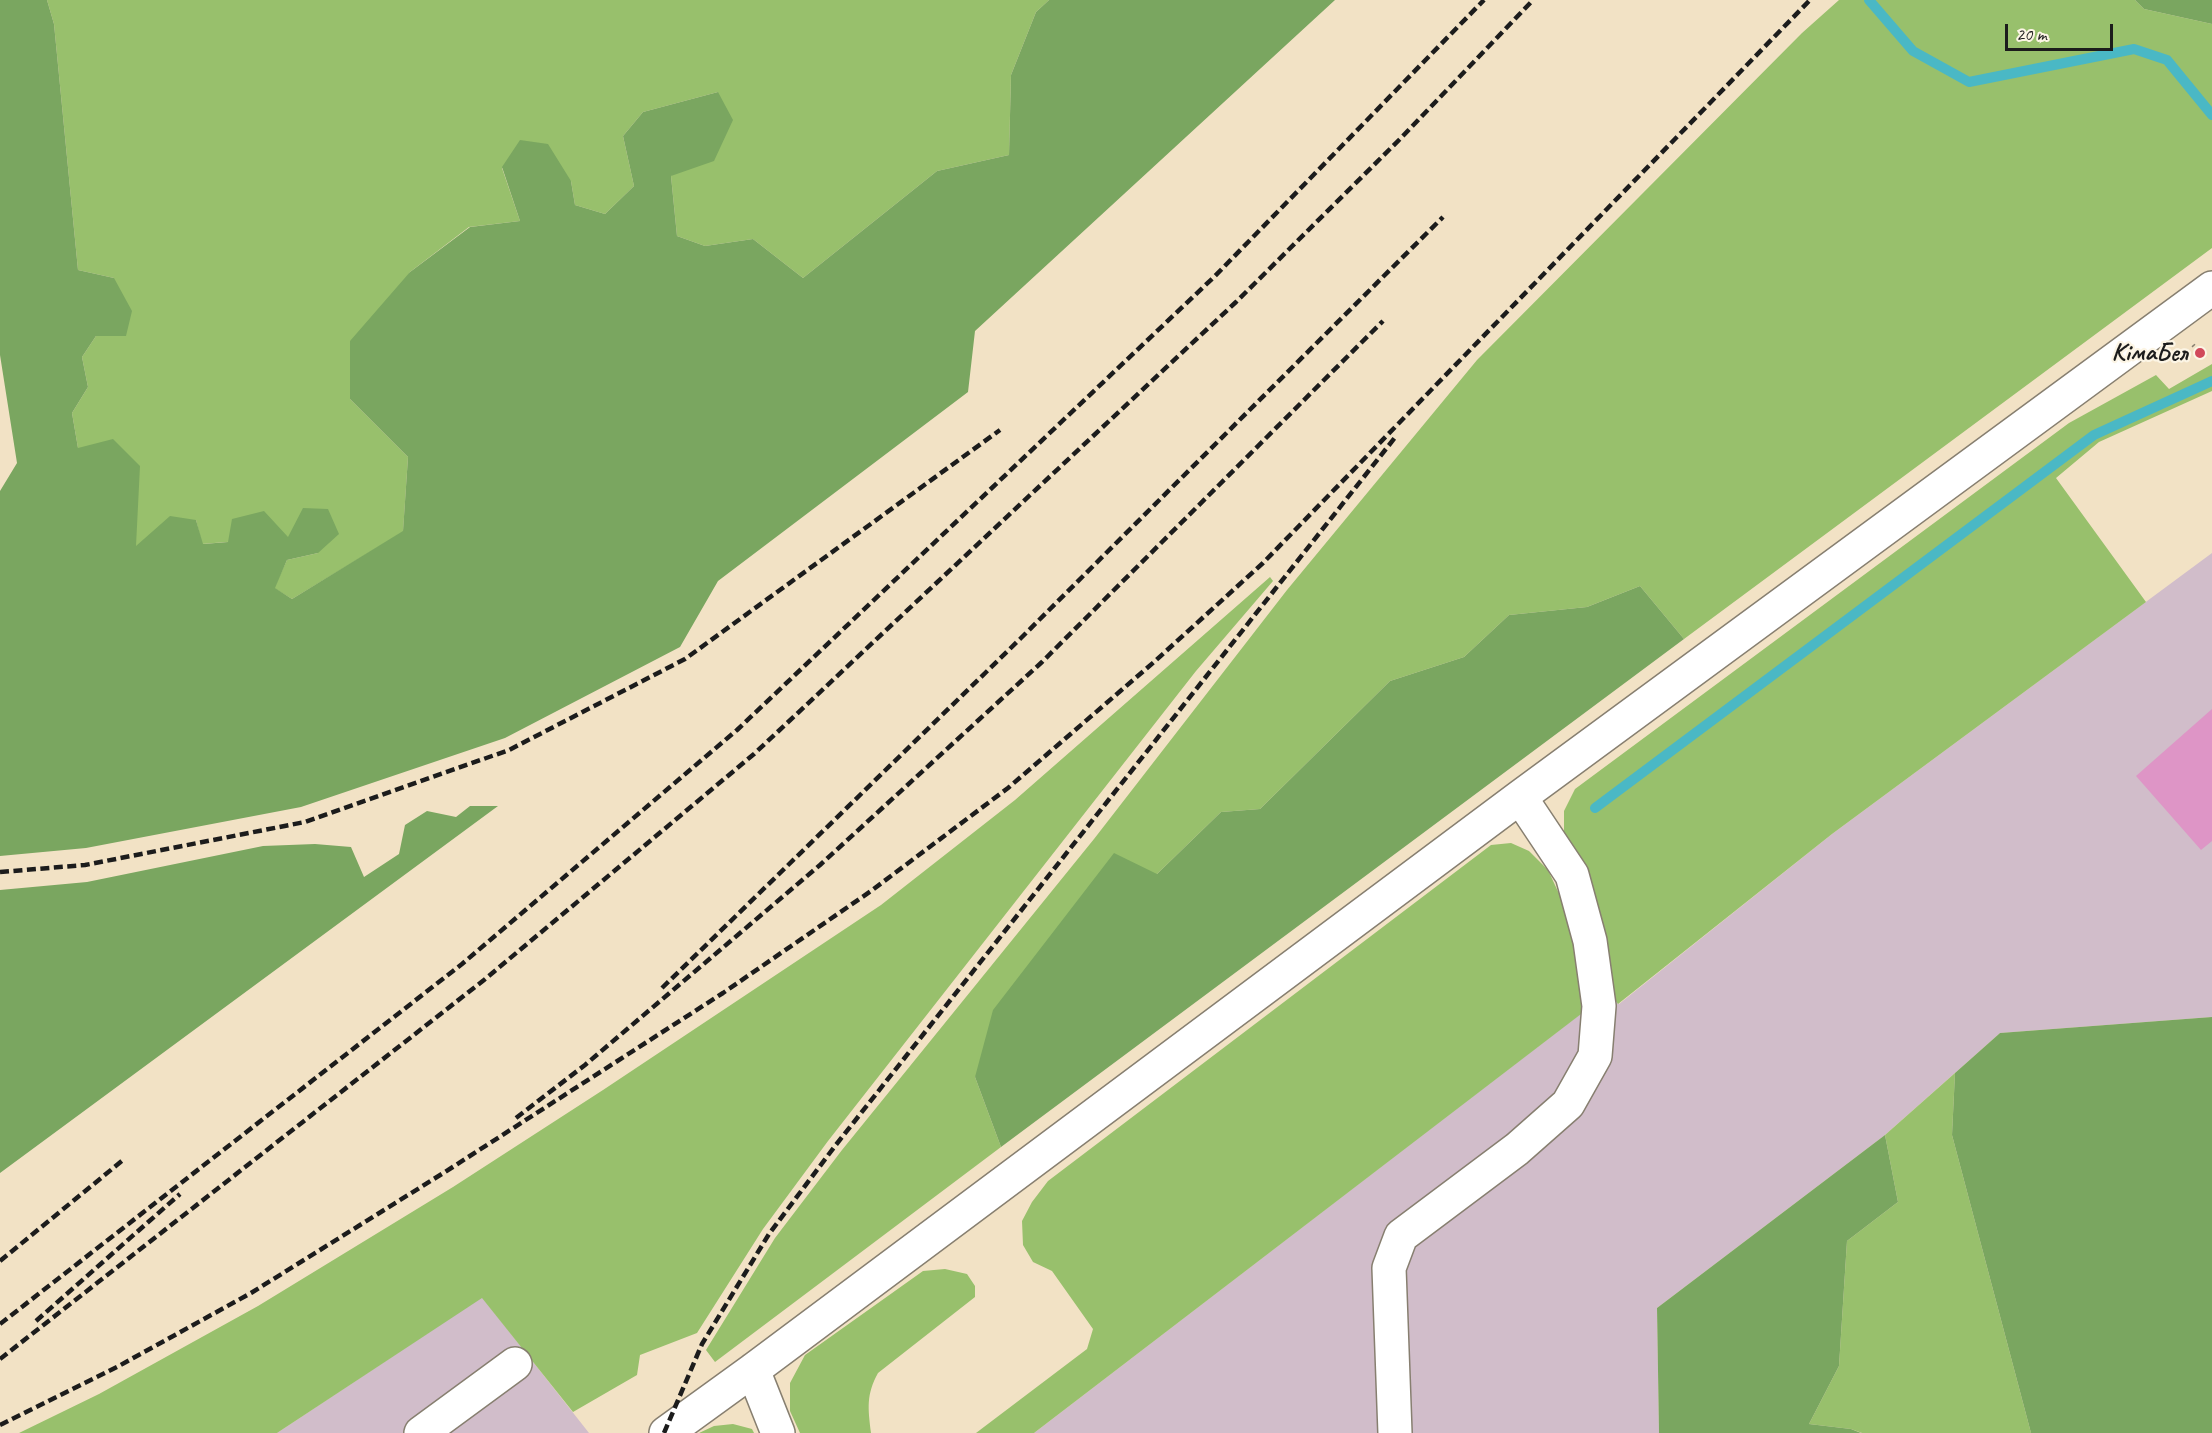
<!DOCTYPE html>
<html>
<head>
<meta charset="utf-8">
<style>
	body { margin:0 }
	#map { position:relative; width:2212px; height:1433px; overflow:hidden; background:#f2e2c5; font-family:Caveat,sans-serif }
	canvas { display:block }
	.scale { position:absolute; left:2005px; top:24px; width:108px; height:27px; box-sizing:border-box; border:3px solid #1c1c1c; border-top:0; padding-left:8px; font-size:18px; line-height:21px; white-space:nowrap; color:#1c1c1c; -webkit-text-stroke:4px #fcf5e5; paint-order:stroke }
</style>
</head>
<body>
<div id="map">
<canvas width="2212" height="1433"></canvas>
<div class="scale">20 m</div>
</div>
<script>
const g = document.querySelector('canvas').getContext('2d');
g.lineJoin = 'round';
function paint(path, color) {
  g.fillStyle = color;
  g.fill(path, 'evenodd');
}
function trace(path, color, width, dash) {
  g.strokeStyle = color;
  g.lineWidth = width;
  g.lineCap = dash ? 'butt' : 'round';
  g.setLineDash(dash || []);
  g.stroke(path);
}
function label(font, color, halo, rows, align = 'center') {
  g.font = font + ' Caveat,sans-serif';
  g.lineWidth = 4.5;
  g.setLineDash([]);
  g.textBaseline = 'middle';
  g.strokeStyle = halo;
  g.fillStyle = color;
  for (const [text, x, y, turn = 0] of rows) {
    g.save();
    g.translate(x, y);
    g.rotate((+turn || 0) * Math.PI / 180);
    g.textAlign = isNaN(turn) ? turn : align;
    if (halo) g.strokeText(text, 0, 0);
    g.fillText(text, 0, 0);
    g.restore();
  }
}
paint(new Path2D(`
	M 2212,553 L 2212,1017 L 2000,1033 L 1885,1135 L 1657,1308 L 1659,1433 L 1034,1433 L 1609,992 L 1619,1004 L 1832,834 Z
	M 482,1297 L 589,1433 L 277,1433 Z`), '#d1bdca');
paint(new Path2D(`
	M 47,0 L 1049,0 L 1036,12 L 1011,75 L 1009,155 L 937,171 L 803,278 L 753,239 L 705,246 L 677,236 L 671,176 L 718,92 L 643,112 L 623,136 L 634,186 L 605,214 L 575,205 L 571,181 L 502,168 L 520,221 L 469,227 L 410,272 L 350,399 L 408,457 L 403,532 L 292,599 L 274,588 L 287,560 L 318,553 L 288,537 L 202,544 L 196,520 L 136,547 L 78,448 L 72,413 L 88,387 L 82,357 L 96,336 L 114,278 L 78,270 L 54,24 Z
	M 1839,0 L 2135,0 L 2144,9 L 2212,24 L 2212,248 L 1684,639 L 1640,586 L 1587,607 L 1509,615 L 1464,657 L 1390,681 L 1260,809 L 1221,812 L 1157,874 L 975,1077 L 1001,1147 L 715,1362 L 706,1350 L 775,1238 L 842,1150 L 1094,839 L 1287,590 L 1477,360 L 1802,33 Z
	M 2212,364 L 2212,391 L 2099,442 L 2056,478 L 2146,602 L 1832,834 L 1618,1004 L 1609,992 L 1564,833 L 1564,811 L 1575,789 L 2069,423 L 2156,375 L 2169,389 Z
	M 1270,577 L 1273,581 L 1196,671 L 828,1141 L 763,1229 L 697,1333 L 640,1355 L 637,1375 L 573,1412 L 482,1298 L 277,1433 L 19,1433 L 99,1394 L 258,1306 L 453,1187 L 603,1090 L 881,905 L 1015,800 Z
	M 1511,843 L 1529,851 L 1548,870 L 1561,898 L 1583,970 L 1585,1011 L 1034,1433 L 976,1433 L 1087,1349 L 1093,1329 L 1052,1271 L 1033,1262 L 1023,1245 L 1022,1221 L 1032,1202 L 1048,1181 L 1491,845 Z
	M 1955,1073 L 1952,1135 L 2031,1433 L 1862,1433 L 1851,1429 L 1809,1424 L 1839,1366 L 1847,1241 L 1898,1202 L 1885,1135 Z
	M 945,1269 L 967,1274 L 975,1286 L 975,1297 L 878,1373 C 866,1395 868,1408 871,1433 L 800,1433 L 790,1411 L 790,1383 L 805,1355 L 923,1271 Z
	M 733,1424 L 752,1429 L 754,1433 L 699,1433 L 714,1426 Z`), '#98c06c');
paint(new Path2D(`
	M 0,0 L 47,0 L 54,24 L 78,270 L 114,278 L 132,311 L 126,336 L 96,336 L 82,357 L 88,387 L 72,413 L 78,448 L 113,439 L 140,466 L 136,546 L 170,516 L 196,520 L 203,544 L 228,542 L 232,519 L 264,511 L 288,537 L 303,508 L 328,509 L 339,534 L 318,553 L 287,560 L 275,588 L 292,599 L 403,531 L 408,457 L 350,399 L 350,341 L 410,272 L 470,227 L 520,221 L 502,167 L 520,140 L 548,144 L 571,181 L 575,205 L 605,214 L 634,186 L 623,136 L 643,112 L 718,92 L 733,120 L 714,161 L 671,176 L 677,236 L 705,246 L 753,239 L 803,278 L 937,171 L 1009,155 L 1011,75 L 1036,12 L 1049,0 L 1335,0 L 975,331 L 968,392 L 718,581 L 680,647 L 505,738 L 301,807 L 86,848 L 0,856 L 0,491 L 17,463 L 0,355 Z
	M 2135,0 L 2212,0 L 2212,24 L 2144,9 Z
	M 1640,586 L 1684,639 L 1001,1147 L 975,1077 L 993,1010 L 1114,853 L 1157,874 L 1221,812 L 1260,809 L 1390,681 L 1464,657 L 1509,615 L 1587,607 Z
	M 470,806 L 498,806 L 0,1173 L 0,890 L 87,882 L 263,846 L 315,844 L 351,847 L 364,877 L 399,854 L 405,825 L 427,811 L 456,817 Z
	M 2212,1017 L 2212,1433 L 2031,1433 L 1952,1135 L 1955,1073 L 2000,1033 Z
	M 1885,1135 L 1898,1202 L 1847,1241 L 1839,1366 L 1809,1424 L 1851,1429 L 1861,1433 L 1659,1433 L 1657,1308 Z`), '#7aa660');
trace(new Path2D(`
	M 1869,0 L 1913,51 L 1969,82 L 2134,49 L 2167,60 L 2212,115
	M 1595,808 L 2094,435 L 2212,381`), '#4ab8c5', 10);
paint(new Path2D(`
	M 2212,709 L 2212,841 L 2201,850 L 2136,776 Z`), '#de95c6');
const minor = new Path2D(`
	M 753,1370 L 778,1433
	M 421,1433 L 515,1364
	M 666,1433 L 753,1370 L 1520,797 L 2212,288
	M 1395,1433 L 1389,1268 L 1401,1236 L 1517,1149 L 1568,1104 L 1595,1056 L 1599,1006 L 1590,941 L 1572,875 L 1520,797`);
trace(minor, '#877f70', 36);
trace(new Path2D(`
	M 2193,345 L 2200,353`), '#877f70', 4, [1.5, 4.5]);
trace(minor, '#fff', 33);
trace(new Path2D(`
	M 0,872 L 85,865 L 305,822 L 509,750 L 685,659 L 1000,430
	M 662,988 L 1020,639 L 1443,217
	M 516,1118 L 585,1065 L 820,865 L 1042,662 L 1383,321
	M 0,1261 L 123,1160
	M 36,1321 L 180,1194
	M 0,1324 L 462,964 L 737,730 L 1215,276 L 1484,0
	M 0,1359 L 484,980 L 754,754 L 1236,302 L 1400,139 L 1533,0
	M 0,1425 L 117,1367 L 251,1293 L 445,1172 L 723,993 L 871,891 L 1008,788 L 1154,662 L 1263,563 L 1810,0
	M 664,1433 L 702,1344 L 769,1234 L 835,1146 L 1397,435`), '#1c1c1c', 4.5, [9, 4.5]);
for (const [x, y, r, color] of [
	[2200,353,6,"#d1495b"]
]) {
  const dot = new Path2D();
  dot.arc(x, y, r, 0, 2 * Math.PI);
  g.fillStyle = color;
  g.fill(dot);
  trace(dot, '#fcf5e5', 2);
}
label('bold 26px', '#1c1c1c', '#fcf5e5', [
	["КімаБел",2188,353]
], 'right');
</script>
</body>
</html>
